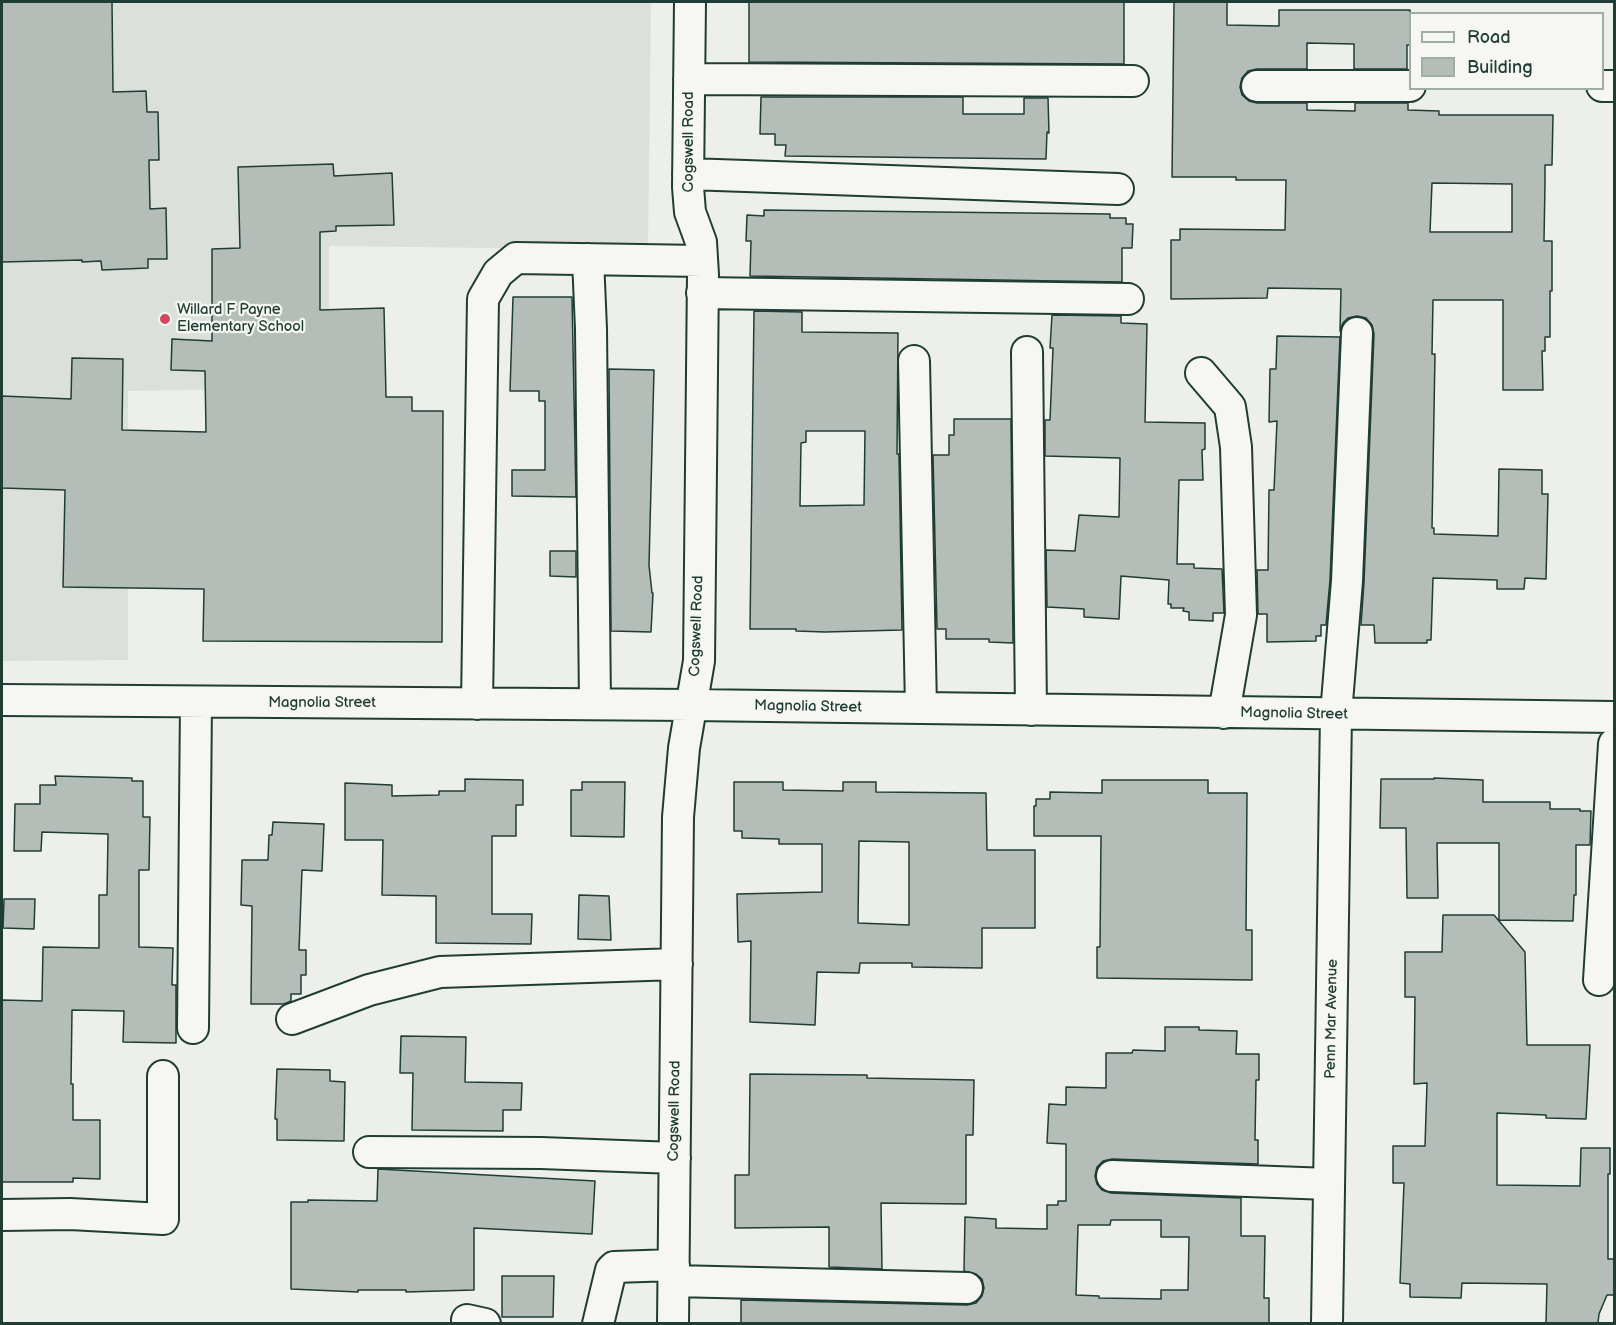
<!DOCTYPE html>
<html>
<head>
<meta charset="utf-8">
<style>
	body { margin:0 }
	#map { position:relative; width:1616px; height:1325px; overflow:hidden; background:#edefea; font-family:"Balsamiq Sans",sans-serif }
	canvas { display:block }
	.frame { position:absolute; inset:0; border:3px solid #1f3d34; pointer-events:none }
	.legend { position:absolute; left:1409px; top:12px; width:195px; height:78px; box-sizing:border-box; background:#f6f6f2; border:2px solid #a0aca6; margin:0; padding:8px 10px; list-style:none; font-size:18px; color:#1f3d34 }
	.legend li { display:flex; align-items:center; gap:12px; height:30px }
	.legend b { width:30px; border:2px solid #a0aca6 }
</style>
</head>
<body>
<div id="map">
<canvas width="1616" height="1325"></canvas>
<div class="frame"></div>
<ul class="legend">
<li><b style="height:8px;background:#f6f6f2"></b>Road</li>
<li><b style="height:16px;background:#b4bdb8"></b>Building</li>
</ul>
</div>
<script>
const g = document.querySelector('canvas').getContext('2d');
g.lineJoin = 'round';
function paint(path, color) {
  g.fillStyle = color;
  g.fill(path, 'evenodd');
}
function trace(path, color, width, dash) {
  g.strokeStyle = color;
  g.lineWidth = width;
  g.lineCap = dash ? 'butt' : 'round';
  g.setLineDash(dash || []);
  g.stroke(path);
}
function label(font, color, halo, rows, align = 'center') {
  g.font = font + ' "Balsamiq Sans",sans-serif';
  g.lineWidth = 4.5;
  g.setLineDash([]);
  g.textBaseline = 'middle';
  g.strokeStyle = halo;
  g.fillStyle = color;
  for (const [text, x, y, turn = 0] of rows) {
    g.save();
    g.translate(x, y);
    g.rotate((+turn || 0) * Math.PI / 180);
    g.textAlign = isNaN(turn) ? turn : align;
    if (halo) g.strokeText(text, 0, 0);
    g.fillText(text, 0, 0);
    g.restore();
  }
}
paint(new Path2D(`
	M 2,2 L 651,2 L 648,250 L 329,246 L 329,388 L 128,391 L 128,660 L 2,661 Z`), '#dce0db');
const building = new Path2D(`
	M 2,2 L 112,2 L 113,92 L 146,91 L 147,112 L 158,112 L 159,160 L 149,160 L 150,209 L 166,208 L 167,259 L 148,259 L 148,268 L 102,270 L 101,261 L 82,262 L 82,260 L 2,262 Z
	M 749,2 L 1124,2 L 1124,64 L 749,62 Z
	M 1174,2 L 1227,2 L 1227,25 L 1279,26 L 1279,10 L 1410,10 L 1410,45 L 1407,45 L 1407,69 L 1354,69 L 1354,44 L 1307,43 L 1307,69 L 1257,69 L 1248,71 L 1242,78 L 1240,87 L 1242,95 L 1249,101 L 1257,103 L 1307,103 L 1307,110 L 1355,111 L 1355,103 L 1408,103 L 1408,110 L 1439,111 L 1439,115 L 1553,115 L 1552,165 L 1545,165 L 1545,183 L 1544,241 L 1552,241 L 1552,291 L 1550,291 L 1550,337 L 1545,337 L 1545,351 L 1542,351 L 1543,390 L 1503,390 L 1503,300 L 1433,300 L 1432,354 L 1435,354 L 1432,528 L 1434,528 L 1434,534 L 1498,536 L 1499,469 L 1542,470 L 1542,494 L 1548,494 L 1546,579 L 1525,578 L 1524,589 L 1497,589 L 1497,580 L 1433,578 L 1431,640 L 1427,640 L 1427,643 L 1375,643 L 1374,625 L 1361,625 L 1364,582 L 1374,334 L 1372,325 L 1366,318 L 1357,316 L 1348,318 L 1343,323 L 1340,331 L 1341,289 L 1268,288 L 1267,298 L 1171,299 L 1171,240 L 1180,240 L 1180,229 L 1285,230 L 1286,180 L 1236,180 L 1236,177 L 1172,177 ZM 1432,183 L 1512,184 L 1512,232 L 1430,232 Z
	M 761,97 L 963,97 L 963,114 L 1024,114 L 1024,98 L 1048,98 L 1049,133 L 1047,132 L 1046,159 L 785,156 L 786,145 L 775,145 L 775,134 L 760,134 Z
	M 333,164 L 334,176 L 392,173 L 394,225 L 336,226 L 336,231 L 320,232 L 320,310 L 384,308 L 386,397 L 412,397 L 412,411 L 443,411 L 442,642 L 203,641 L 204,589 L 63,587 L 65,490 L 2,488 L 2,396 L 71,399 L 72,358 L 123,359 L 122,430 L 206,432 L 205,371 L 171,370 L 172,339 L 212,341 L 212,249 L 240,248 L 238,167 Z
	M 764,210 L 1110,214 L 1110,218 L 1126,218 L 1126,224 L 1133,224 L 1132,248 L 1122,248 L 1122,282 L 750,276 L 751,241 L 746,241 L 747,215 L 764,216 Z
	M 513,297 L 572,297 L 576,497 L 512,496 L 512,470 L 545,470 L 545,401 L 539,401 L 539,391 L 510,391 Z
	M 754,311 L 802,312 L 802,332 L 898,333 L 897,454 L 899,454 L 902,630 L 825,632 L 796,631 L 796,629 L 750,629 ZM 806,431 L 865,431 L 864,505 L 800,506 L 801,443 L 806,442 Z
	M 1052,315 L 1121,316 L 1121,323 L 1147,324 L 1145,422 L 1205,423 L 1205,449 L 1202,450 L 1203,480 L 1179,480 L 1177,564 L 1194,564 L 1194,568 L 1222,569 L 1224,613 L 1213,613 L 1213,621 L 1189,620 L 1189,612 L 1183,611 L 1184,608 L 1171,608 L 1171,604 L 1168,604 L 1169,580 L 1121,576 L 1119,619 L 1084,617 L 1084,609 L 1047,607 L 1046,550 L 1075,551 L 1079,515 L 1119,517 L 1120,458 L 1045,456 L 1045,420 L 1050,420 L 1053,348 L 1050,348 Z
	M 1277,336 L 1340,337 L 1330,580 L 1326,625 L 1321,625 L 1321,636 L 1316,636 L 1316,641 L 1267,642 L 1267,614 L 1258,614 L 1257,570 L 1268,570 L 1269,490 L 1274,490 L 1277,421 L 1269,422 L 1270,369 L 1276,369 Z
	M 609,369 L 654,370 L 649,565 L 652,593 L 653,593 L 651,632 L 611,631 Z
	M 954,419 L 1011,419 L 1013,643 L 989,642 L 989,639 L 946,639 L 946,629 L 937,629 L 933,455 L 949,455 L 949,435 L 954,435 Z
	M 550,551 L 576,551 L 576,577 L 550,576 Z
	M 55,776 L 132,778 L 132,781 L 143,781 L 143,817 L 150,817 L 149,870 L 139,870 L 139,947 L 173,948 L 172,985 L 176,985 L 176,1043 L 123,1042 L 124,1011 L 72,1010 L 71,1084 L 73,1084 L 73,1120 L 100,1120 L 100,1179 L 73,1178 L 73,1182 L 2,1182 L 2,1000 L 42,1001 L 43,947 L 99,948 L 99,895 L 107,895 L 108,834 L 42,832 L 41,851 L 14,851 L 15,804 L 40,804 L 40,785 L 56,785 Z
	M 1434,778 L 1483,780 L 1483,802 L 1550,802 L 1550,809 L 1580,809 L 1580,811 L 1591,811 L 1590,845 L 1576,845 L 1576,895 L 1574,895 L 1573,921 L 1499,920 L 1499,843 L 1437,843 L 1438,898 L 1407,898 L 1406,828 L 1380,828 L 1381,779 L 1434,779 Z
	M 465,779 L 523,780 L 523,805 L 516,805 L 516,836 L 492,836 L 492,914 L 532,914 L 531,944 L 436,943 L 436,896 L 382,895 L 383,840 L 345,840 L 345,783 L 392,785 L 392,796 L 439,795 L 439,791 L 465,791 Z
	M 1102,780 L 1208,780 L 1208,793 L 1247,793 L 1246,930 L 1252,930 L 1252,980 L 1097,978 L 1097,947 L 1100,947 L 1101,836 L 1034,836 L 1034,806 L 1036,806 L 1036,799 L 1050,799 L 1050,792 L 1102,793 Z
	M 582,782 L 625,782 L 624,837 L 571,836 L 571,790 L 582,790 Z
	M 734,782 L 783,782 L 783,790 L 843,791 L 843,782 L 876,782 L 876,792 L 986,793 L 987,850 L 1035,850 L 1035,928 L 982,928 L 982,968 L 912,967 L 912,963 L 860,963 L 859,973 L 817,972 L 815,1025 L 750,1022 L 751,941 L 738,942 L 737,894 L 822,892 L 822,844 L 779,844 L 779,839 L 742,838 L 742,831 L 734,831 ZM 859,841 L 909,842 L 909,925 L 858,923 Z
	M 273,822 L 324,824 L 322,871 L 302,870 L 299,950 L 306,950 L 306,975 L 301,975 L 301,994 L 291,994 L 291,1001 L 284,1004 L 251,1004 L 252,906 L 241,905 L 242,860 L 268,860 L 269,835 L 272,835 Z
	M 579,895 L 609,896 L 611,940 L 578,939 Z
	M 4,899 L 35,899 L 34,929 L 3,928 Z
	M 1443,915 L 1494,915 L 1525,952 L 1527,1045 L 1590,1045 L 1586,1119 L 1546,1118 L 1546,1115 L 1497,1113 L 1497,1185 L 1580,1186 L 1581,1148 L 1610,1148 L 1610,1174 L 1608,1174 L 1608,1259 L 1614,1259 L 1614,1295 L 1607,1295 L 1599,1314 L 1598,1323 L 1546,1323 L 1547,1284 L 1462,1283 L 1461,1298 L 1410,1297 L 1410,1284 L 1400,1283 L 1404,1183 L 1393,1183 L 1393,1146 L 1425,1146 L 1427,1083 L 1414,1084 L 1415,997 L 1405,997 L 1405,952 L 1442,952 Z
	M 1165,1027 L 1199,1027 L 1199,1030 L 1237,1031 L 1236,1054 L 1259,1054 L 1259,1080 L 1256,1080 L 1255,1140 L 1258,1140 L 1258,1164 L 1112,1159 L 1103,1161 L 1097,1167 L 1095,1176 L 1097,1184 L 1102,1190 L 1111,1193 L 1241,1198 L 1241,1236 L 1265,1236 L 1264,1298 L 1269,1298 L 1269,1323 L 741,1323 L 741,1300 L 967,1305 L 976,1303 L 982,1296 L 984,1288 L 982,1279 L 976,1274 L 964,1271 L 965,1217 L 996,1219 L 996,1228 L 1047,1229 L 1047,1205 L 1058,1205 L 1058,1201 L 1066,1201 L 1066,1144 L 1047,1143 L 1049,1104 L 1066,1105 L 1066,1087 L 1106,1088 L 1106,1053 L 1132,1053 L 1133,1050 L 1165,1051 ZM 1111,1220 L 1161,1220 L 1161,1237 L 1189,1237 L 1188,1290 L 1161,1290 L 1161,1299 L 1099,1298 L 1099,1296 L 1076,1295 L 1078,1225 L 1110,1225 Z
	M 401,1036 L 466,1037 L 465,1082 L 522,1083 L 521,1110 L 503,1110 L 503,1131 L 412,1130 L 413,1073 L 400,1073 Z
	M 277,1069 L 330,1070 L 330,1081 L 345,1082 L 344,1141 L 277,1140 L 277,1119 L 275,1119 Z
	M 750,1074 L 867,1075 L 867,1078 L 974,1080 L 973,1135 L 966,1135 L 966,1204 L 881,1203 L 882,1269 L 829,1267 L 829,1227 L 735,1228 L 735,1175 L 749,1175 Z
	M 378,1169 L 595,1181 L 592,1234 L 474,1228 L 474,1290 L 406,1292 L 406,1290 L 358,1290 L 358,1292 L 291,1289 L 291,1202 L 308,1202 L 308,1200 L 377,1201 Z
	M 502,1276 L 554,1276 L 553,1317 L 502,1317 Z`);
paint(building, '#b4bdb8');
trace(building, '#1f3d34', 1.5);
const minor = new Path2D(`
	M 689,79 L 1133,81
	M 1257,86 L 1410,86
	M 1602,86 L 1614,86
	M 688,174 L 1118,189
	M 588,259 L 591,329 L 595,704
	M 702,293 L 1128,299
	M 1027,352 L 1031,710
	M 914,361 L 921,708
	M 1201,373 L 1230,407 L 1236,447 L 1241,615 L 1224,713
	M 2,700 L 692,705 L 1614,717
	M 477,704 L 483,299 L 498,273 L 516,258 L 702,261
	M 1599,980 L 1614,744
	M 292,1019 L 369,990 L 440,972 L 677,964
	M 193,1028 L 196,702
	M 369,1152 L 541,1153 L 675,1158
	M 1112,1176 L 1329,1184
	M 2,1215 L 70,1214 L 163,1219 L 163,1076
	M 674,1281 L 967,1288
	M 467,1320 L 485,1324
	M 598,1324 L 611,1270 L 614,1267 L 674,1265
	M 673,1324 L 678,817 L 684,748 L 699,661 L 703,275 L 701,242 L 690,212 L 688,187 L 690,2
	M 1327,1324 L 1336,714 L 1347,581 L 1357,333`);
trace(minor, '#1f3d34', 34);
trace(minor, '#f6f6f2', 30);
for (const [x, y, r, color] of [
	[165,319,6,"#d1495b"]
]) {
  const dot = new Path2D();
  dot.arc(x, y, r, 0, 2 * Math.PI);
  g.fillStyle = color;
  g.fill(dot);
  trace(dot, '#f6f6f2', 2);
}
label('15px', '#1f3d34', '#f6f6f2', [
	["Cogswell Road",689,142,-90],
	["Cogswell Road",697,626,-88],
	["Magnolia Street",322,703],
	["Magnolia Street",808,707,1],
	["Magnolia Street",1294,714,1],
	["Penn Mar Avenue",1332,1019,-89],
	["Cogswell Road",675,1111,-89]
]);
label('15px', '#1f3d34', '#f6f6f2', [
	["Willard F Payne",177,310],
	["Elementary School",177,327]
], 'left');
</script>
</body>
</html>
